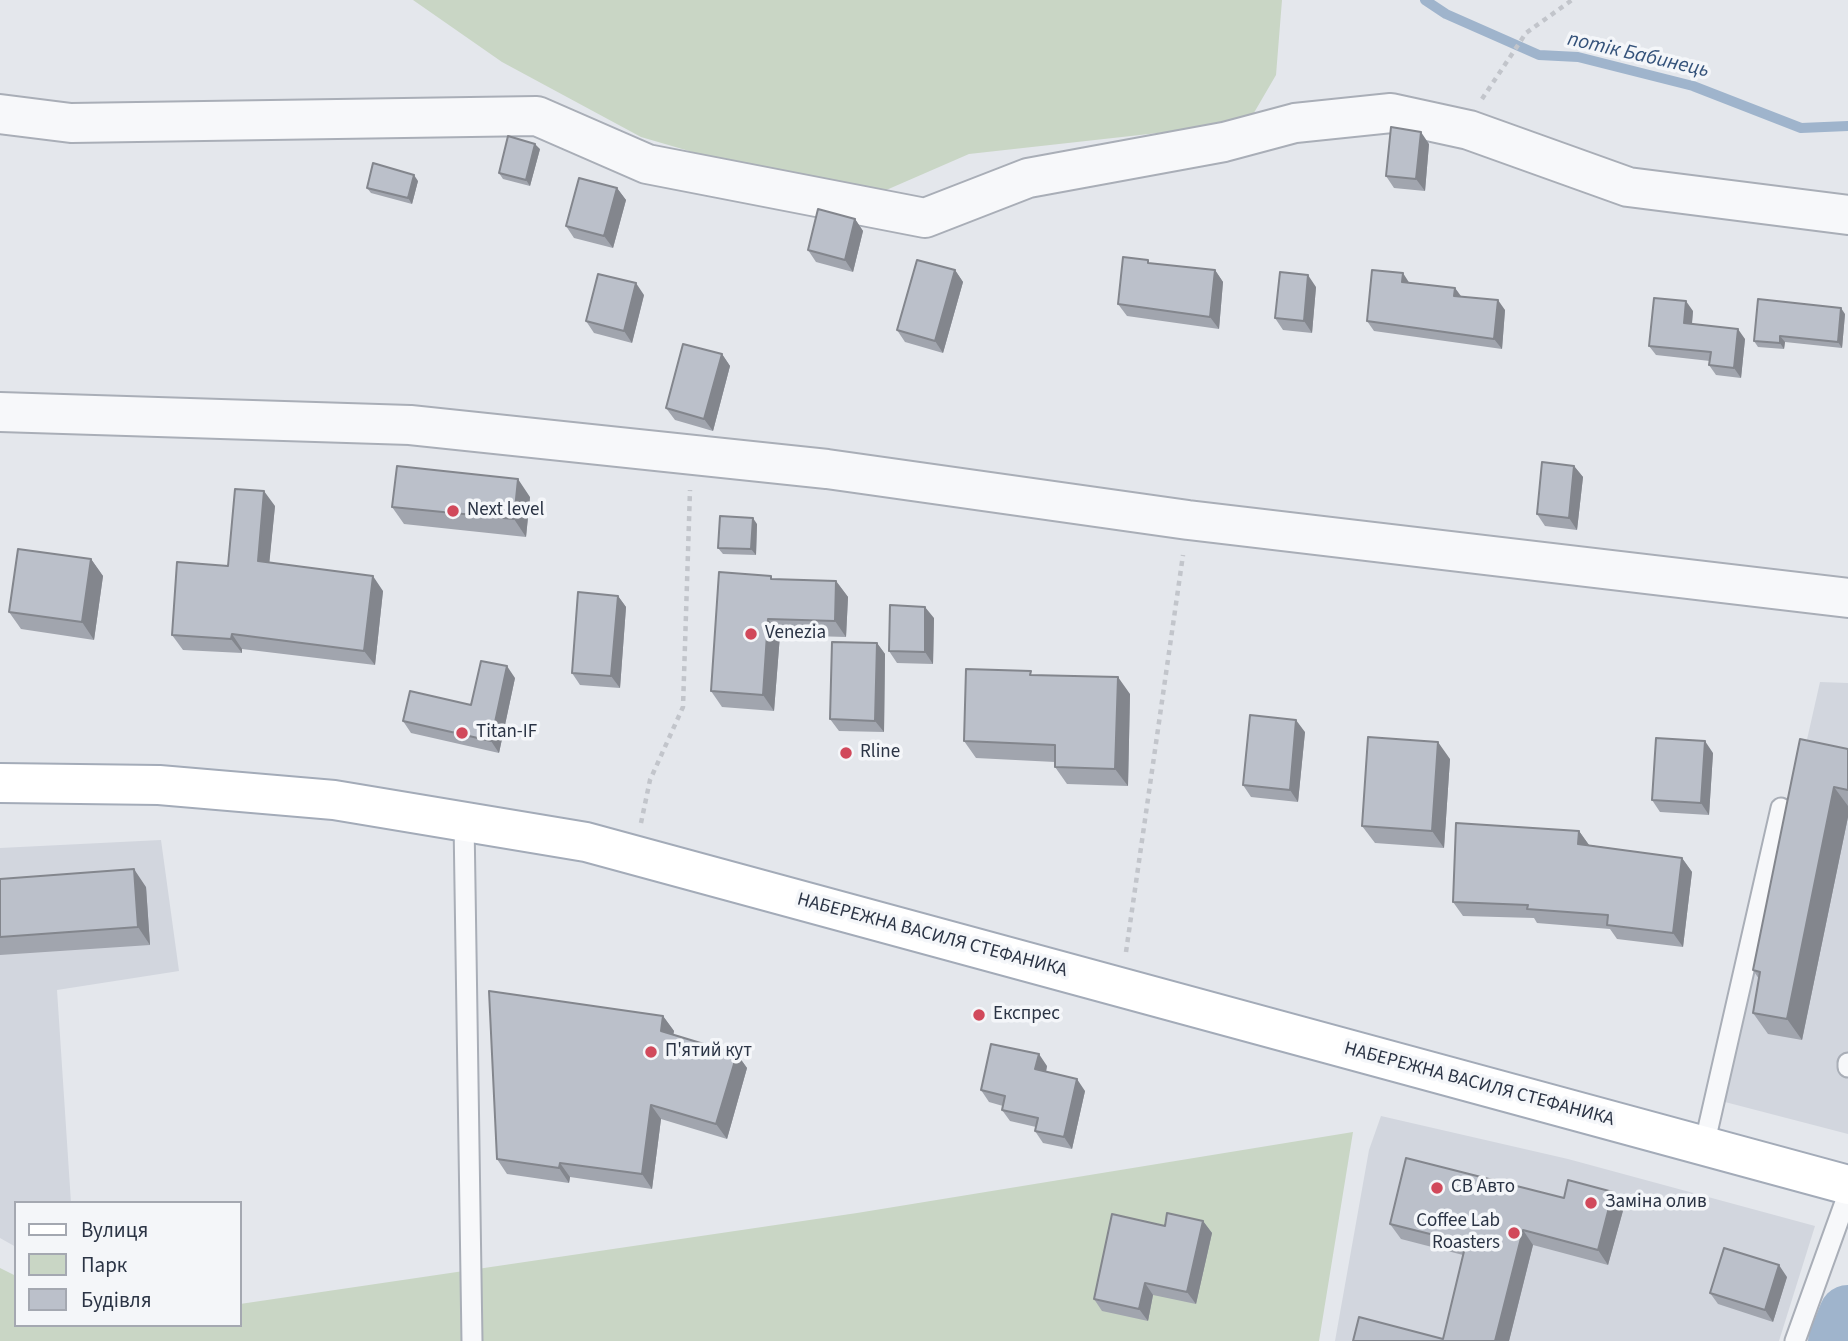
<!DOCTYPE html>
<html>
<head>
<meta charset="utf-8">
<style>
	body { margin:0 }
	#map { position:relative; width:1848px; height:1341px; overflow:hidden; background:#e4e7ec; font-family:"Source Sans 3",sans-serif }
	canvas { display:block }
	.legend { position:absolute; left:14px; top:1201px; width:228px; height:126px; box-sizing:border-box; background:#f4f6f9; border:2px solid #a4a8b1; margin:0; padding:9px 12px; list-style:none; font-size:21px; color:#2b3445 }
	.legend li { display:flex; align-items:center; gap:14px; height:35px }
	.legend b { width:35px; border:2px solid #a4a8b1 }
</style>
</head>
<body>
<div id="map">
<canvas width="1848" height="1341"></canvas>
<ul class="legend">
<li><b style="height:9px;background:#fff"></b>Вулиця</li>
<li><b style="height:19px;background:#c9d6c5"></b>Парк</li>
<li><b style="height:19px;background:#bbc0ca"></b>Будівля</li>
</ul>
</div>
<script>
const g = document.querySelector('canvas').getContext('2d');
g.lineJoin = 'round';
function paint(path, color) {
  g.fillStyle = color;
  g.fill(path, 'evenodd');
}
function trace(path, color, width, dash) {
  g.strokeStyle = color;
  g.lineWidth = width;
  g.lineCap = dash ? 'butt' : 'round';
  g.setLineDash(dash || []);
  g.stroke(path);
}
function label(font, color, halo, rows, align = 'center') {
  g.font = font + ' "Source Sans 3",sans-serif';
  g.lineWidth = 7;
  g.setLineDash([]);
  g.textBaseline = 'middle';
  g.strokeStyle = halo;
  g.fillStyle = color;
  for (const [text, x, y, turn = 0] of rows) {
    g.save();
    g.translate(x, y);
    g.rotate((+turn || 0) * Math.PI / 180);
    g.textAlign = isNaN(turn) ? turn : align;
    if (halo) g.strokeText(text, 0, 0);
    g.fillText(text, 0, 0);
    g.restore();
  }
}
paint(new Path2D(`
	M 1820,682 L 1848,683 L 1848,1134 L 1725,1102 Z
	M 161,840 L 179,971 L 57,990 L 71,1203 L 16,1203 L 16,1247 L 0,1238 L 0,848 Z
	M 1381,1116 L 1568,1159 L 1815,1226 L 1779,1341 L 1335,1341 L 1369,1150 Z`), '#d2d6de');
paint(new Path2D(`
	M 413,0 L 1282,0 L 1276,75 L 1248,123 L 969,154 L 861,201 L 641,137 L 502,62 Z
	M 1353,1132 L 1319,1341 L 0,1341 L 0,1268 L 16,1276 L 16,1325 L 240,1325 L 240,1304 L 857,1213 Z`), '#c9d6c5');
trace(new Path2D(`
	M 1425,0 L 1446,14 L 1539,55 L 1578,57 L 1693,86 L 1801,128 L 1848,126`), '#9fb4cc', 10);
trace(new Path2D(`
	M 1837,1341 L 1848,1314`), '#9fb4cc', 58);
const lane = new Path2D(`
	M 464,821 L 472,1341
	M 1848,1063 L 1848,1067
	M 1704,1146 L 1781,808
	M 1795,1341 L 1848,1194`);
const street = new Path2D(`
	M 0,114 L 71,123 L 537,116 L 647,164 L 925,218 L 1028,178 L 1224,142 L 1295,123 L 1391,113 L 1469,130 L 1628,187 L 1848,215
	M 0,412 L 410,425 L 827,469 L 1188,520 L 1848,598`);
const primary = new Path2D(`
	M 0,783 L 159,785 L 334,800 L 586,842 L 1848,1185`);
trace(lane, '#a9aeb7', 23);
trace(street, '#a9aeb7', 42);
trace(primary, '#a3abb8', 42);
trace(new Path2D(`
	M 1482,99 L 1526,33 L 1572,0
	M 641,823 L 650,780 L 683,707 L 690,490
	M 1126,952 L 1183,555`), '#c2c5cb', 4.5, [5, 5]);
trace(lane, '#f7f8fa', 19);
trace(street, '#f7f8fa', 38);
trace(primary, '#fff', 38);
paint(new Path2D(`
	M 1429,144 L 1425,191 L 1394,188 L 1386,176 Z
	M 540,149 L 530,186 L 503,179 L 499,173 Z
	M 418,181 L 412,204 L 371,193 L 367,188 Z
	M 617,188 L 626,200 L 613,248 L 574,238 L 566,226 Z
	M 855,219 L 863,231 L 853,272 L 816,262 L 808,250 Z
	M 955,270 L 963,282 L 943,353 L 905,342 L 897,330 Z
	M 1215,270 L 1223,282 L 1219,329 L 1127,316 L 1118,304 Z
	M 1410,283 L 1455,288 L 1461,296 L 1505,310 L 1502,349 L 1374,331 L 1367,321 Z
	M 1316,287 L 1312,333 L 1283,330 L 1275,318 Z
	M 644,295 L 632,343 L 594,333 L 586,321 Z
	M 1693,311 L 1692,324 L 1745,339 L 1741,378 L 1716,375 L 1709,365 L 1710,361 L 1656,355 L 1649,346 Z
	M 1845,314 L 1842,348 L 1785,342 L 1784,349 L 1758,347 L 1754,341 Z
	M 722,354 L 730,366 L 713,431 L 675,420 L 666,408 Z
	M 1574,466 L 1583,477 L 1577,530 L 1545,526 L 1537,514 Z
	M 530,497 L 526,537 L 404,524 L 392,507 Z
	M 275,506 L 269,563 L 383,591 L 375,665 L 242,649 L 242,653 L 183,650 L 172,635 Z
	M 757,524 L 756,555 L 723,554 L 718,548 Z
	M 91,559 L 103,576 L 94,640 L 21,629 L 9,612 Z
	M 774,579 L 836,581 L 848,597 L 846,637 L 780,635 L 774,711 L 722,707 L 711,691 Z
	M 618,596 L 626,607 L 620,688 L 580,685 L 572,673 Z
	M 934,618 L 933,664 L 897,663 L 889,651 Z
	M 877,643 L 885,654 L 884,732 L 839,731 L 830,719 Z
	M 1033,675 L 1130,694 L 1128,786 L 1067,784 L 1055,767 L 1055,762 L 976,758 L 964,741 Z
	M 515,678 L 499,753 L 411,733 L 403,721 L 471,705 Z
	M 1305,732 L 1298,802 L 1251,797 L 1243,785 Z
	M 1848,749 L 1848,817 L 1802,1040 L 1768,1034 L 1753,1013 L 1759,979 L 1753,970 Z
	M 1713,753 L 1709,815 L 1660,812 L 1652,800 Z
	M 1450,759 L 1444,848 L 1375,843 L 1362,826 Z
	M 1579,831 L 1589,845 L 1682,858 L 1692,872 L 1683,947 L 1617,939 L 1610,929 L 1537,923 L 1534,918 L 1463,916 L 1453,902 Z
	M 0,879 L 146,887 L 150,945 L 0,955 Z
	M 663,1016 L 674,1031 L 673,1035 L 737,1054 L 747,1068 L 727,1139 L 661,1119 L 652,1189 L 570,1177 L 569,1183 L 507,1174 L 497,1159 Z
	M 1047,1066 L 1046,1072 L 1085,1091 L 1072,1149 L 1043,1143 L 1035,1131 L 1036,1127 L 1010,1121 L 1002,1110 L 1003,1106 L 989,1102 L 981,1090 Z
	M 1613,1192 L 1624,1207 L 1608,1265 L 1533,1245 L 1509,1341 L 1353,1341 L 1443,1339 L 1463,1255 L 1401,1239 L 1390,1224 Z
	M 1203,1221 L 1212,1233 L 1196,1304 L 1153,1295 L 1148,1321 L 1102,1311 L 1094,1299 L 1165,1226 Z
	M 1787,1277 L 1773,1322 L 1718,1304 L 1710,1293 Z`), '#a1a5ae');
paint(new Path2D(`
	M 1421,132 L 1429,144 L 1425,191 L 1416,179 Z
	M 535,144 L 540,149 L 530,186 L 526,180 Z
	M 414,175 L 418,181 L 412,204 L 408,198 Z
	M 617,188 L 626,200 L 613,248 L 604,236 Z
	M 855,219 L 863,231 L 853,272 L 845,260 Z
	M 955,270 L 963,282 L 943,353 L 935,341 Z
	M 1215,270 L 1223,282 L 1219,329 L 1210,317 Z
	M 1403,273 L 1410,284 L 1402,282 Z
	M 1308,275 L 1316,287 L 1312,333 L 1304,321 Z
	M 636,283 L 644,295 L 632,343 L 624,331 Z
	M 1455,288 L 1462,298 L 1454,296 Z
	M 1498,300 L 1505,310 L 1502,349 L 1494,339 Z
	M 1686,301 L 1693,311 L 1691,333 L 1684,323 Z
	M 1841,308 L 1845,314 L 1842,348 L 1838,342 Z
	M 1738,329 L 1745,339 L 1741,378 L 1734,368 Z
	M 1780,336 L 1785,342 L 1784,349 L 1780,343 Z
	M 722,354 L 730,366 L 713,431 L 704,419 Z
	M 1574,466 L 1583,477 L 1577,530 L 1569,518 Z
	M 518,479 L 530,497 L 526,537 L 514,519 Z
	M 264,491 L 275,506 L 268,576 L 258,561 Z
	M 753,518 L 757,524 L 756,555 L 751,549 Z
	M 91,559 L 103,576 L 94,640 L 82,622 Z
	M 373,576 L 383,591 L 375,665 L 364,651 Z
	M 836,581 L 848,597 L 846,637 L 835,621 Z
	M 618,596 L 626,607 L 620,688 L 611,676 Z
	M 925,607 L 934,618 L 933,664 L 925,652 Z
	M 768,619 L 780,635 L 774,711 L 763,695 Z
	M 232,634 L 242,649 L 242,653 L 231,639 Z
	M 877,643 L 885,654 L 884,732 L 875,721 Z
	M 507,666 L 515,678 L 499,753 L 491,741 Z
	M 1118,677 L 1130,694 L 1128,786 L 1115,769 Z
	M 1296,720 L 1305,732 L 1298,802 L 1290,790 Z
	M 1705,741 L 1713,753 L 1709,815 L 1701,803 Z
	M 1438,742 L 1450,759 L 1444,848 L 1432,831 Z
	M 1834,787 L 1848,806 L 1848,817 L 1802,1040 L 1787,1019 Z
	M 1579,831 L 1589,845 L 1578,844 Z
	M 1682,858 L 1692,872 L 1683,947 L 1673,933 Z
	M 134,869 L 146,887 L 150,945 L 138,927 Z
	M 663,1016 L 674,1031 L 671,1046 L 661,1031 Z
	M 737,1054 L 747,1068 L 727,1139 L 716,1124 Z
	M 1039,1054 L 1047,1066 L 1044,1081 L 1035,1069 Z
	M 1077,1079 L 1085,1091 L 1072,1149 L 1064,1137 Z
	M 651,1105 L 661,1119 L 652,1189 L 642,1174 Z
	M 560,1163 L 570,1177 L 569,1183 L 559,1168 Z
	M 1613,1192 L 1624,1207 L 1608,1265 L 1598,1250 Z
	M 1203,1221 L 1212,1233 L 1196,1304 L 1187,1292 Z
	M 1523,1230 L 1533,1245 L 1509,1341 L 1495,1341 Z
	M 1779,1265 L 1787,1277 L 1773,1322 L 1765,1310 Z
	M 1145,1283 L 1153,1295 L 1148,1321 L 1139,1309 Z`), '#83868d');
const building = new Path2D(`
	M 1391,127 L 1421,132 L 1416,179 L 1386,176 Z
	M 508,136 L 535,144 L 526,180 L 499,173 Z
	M 373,163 L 414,175 L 408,198 L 367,188 Z
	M 579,178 L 617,188 L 604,236 L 566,226 Z
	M 818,209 L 855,219 L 845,260 L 808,250 Z
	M 1123,257 L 1148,260 L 1148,263 L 1215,270 L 1210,317 L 1118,304 Z
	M 917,260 L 955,270 L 935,341 L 897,330 Z
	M 1372,270 L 1403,273 L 1402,282 L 1455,288 L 1454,296 L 1498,300 L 1494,339 L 1367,321 Z
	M 1280,272 L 1308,275 L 1304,321 L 1275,318 Z
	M 598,274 L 636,283 L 624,331 L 586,321 Z
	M 1654,298 L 1686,301 L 1684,323 L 1738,329 L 1734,368 L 1709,365 L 1711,352 L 1649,346 Z
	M 1758,299 L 1841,308 L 1838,342 L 1780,336 L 1780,343 L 1754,341 Z
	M 683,344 L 722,354 L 704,419 L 666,408 Z
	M 1542,462 L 1574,466 L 1569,518 L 1537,514 Z
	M 397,466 L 518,479 L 514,519 L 392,507 Z
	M 235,489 L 264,491 L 258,561 L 373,576 L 364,651 L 232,634 L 231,639 L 172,635 L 177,562 L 228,566 Z
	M 720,516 L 753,518 L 751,549 L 718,548 Z
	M 18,549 L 91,559 L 82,622 L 9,612 Z
	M 719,572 L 771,576 L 771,579 L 836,581 L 835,621 L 768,619 L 763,695 L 711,691 Z
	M 578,592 L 618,596 L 611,676 L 572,673 Z
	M 890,605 L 925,607 L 925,652 L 889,651 Z
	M 832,642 L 877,643 L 875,721 L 830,719 Z
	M 481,661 L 507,666 L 491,741 L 403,721 L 410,691 L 471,705 Z
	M 966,669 L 1031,671 L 1030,675 L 1118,677 L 1115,769 L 1055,767 L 1055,745 L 964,741 Z
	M 1250,715 L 1296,720 L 1290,790 L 1243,785 Z
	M 1368,737 L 1438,742 L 1432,831 L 1362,826 Z
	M 1656,738 L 1705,741 L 1701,803 L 1652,800 Z
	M 1800,739 L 1848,749 L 1848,790 L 1834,787 L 1787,1019 L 1753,1013 L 1760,972 L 1753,970 Z
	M 1456,823 L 1579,831 L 1578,844 L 1682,858 L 1673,933 L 1607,925 L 1608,915 L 1527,909 L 1528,905 L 1453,902 Z
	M 134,869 L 138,927 L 0,937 L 0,879 Z
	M 489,991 L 663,1016 L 661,1031 L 737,1054 L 716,1124 L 651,1105 L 642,1174 L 560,1163 L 559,1168 L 497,1159 Z
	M 991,1044 L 1039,1054 L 1035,1069 L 1077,1079 L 1064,1137 L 1035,1131 L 1038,1118 L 1002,1110 L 1005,1096 L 981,1090 Z
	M 1406,1158 L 1564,1198 L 1568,1180 L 1613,1192 L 1598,1250 L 1523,1230 L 1495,1341 L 1353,1341 L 1359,1317 L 1443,1339 L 1466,1243 L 1390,1224 Z
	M 1167,1213 L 1203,1221 L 1187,1292 L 1145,1283 L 1139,1309 L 1094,1299 L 1112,1214 L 1165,1226 Z
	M 1724,1248 L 1779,1265 L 1765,1310 L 1710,1293 Z`);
paint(building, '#bbc0ca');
trace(building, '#83868d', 2);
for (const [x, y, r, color] of [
	[453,511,7,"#d1495b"],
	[751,634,7,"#d1495b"],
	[462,733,7,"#d1495b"],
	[846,753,7,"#d1495b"],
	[979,1015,7,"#d1495b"],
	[651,1052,7,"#d1495b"],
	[1437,1188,7,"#d1495b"],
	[1591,1203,7,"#d1495b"],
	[1514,1233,7,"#d1495b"]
]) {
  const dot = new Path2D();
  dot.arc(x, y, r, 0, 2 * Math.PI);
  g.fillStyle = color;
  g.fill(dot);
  trace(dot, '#f4f6f9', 2.5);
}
label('19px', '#2b3445', '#f4f6f9', [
	["Next level",467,511],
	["Venezia",765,634],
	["Titan-IF",476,733],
	["Rline",860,753],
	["Експрес",993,1015],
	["П'ятий кут",665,1052],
	["СВ Авто",1451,1188],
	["Заміна олив",1605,1203],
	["Coffee Lab",1500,1222,"right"],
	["Roasters",1500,1244,"right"]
], 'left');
label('19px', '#2b3445', '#f4f6f9', [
	["НАБЕРЕЖНА ВАСИЛЯ СТЕФАНИКА",932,936,15],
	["НАБЕРЕЖНА ВАСИЛЯ СТЕФАНИКА",1479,1085,15]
]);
label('italic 21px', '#34527a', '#f4f6f9', [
	["потік Бабинець",1638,56,13]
]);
</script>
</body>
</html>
